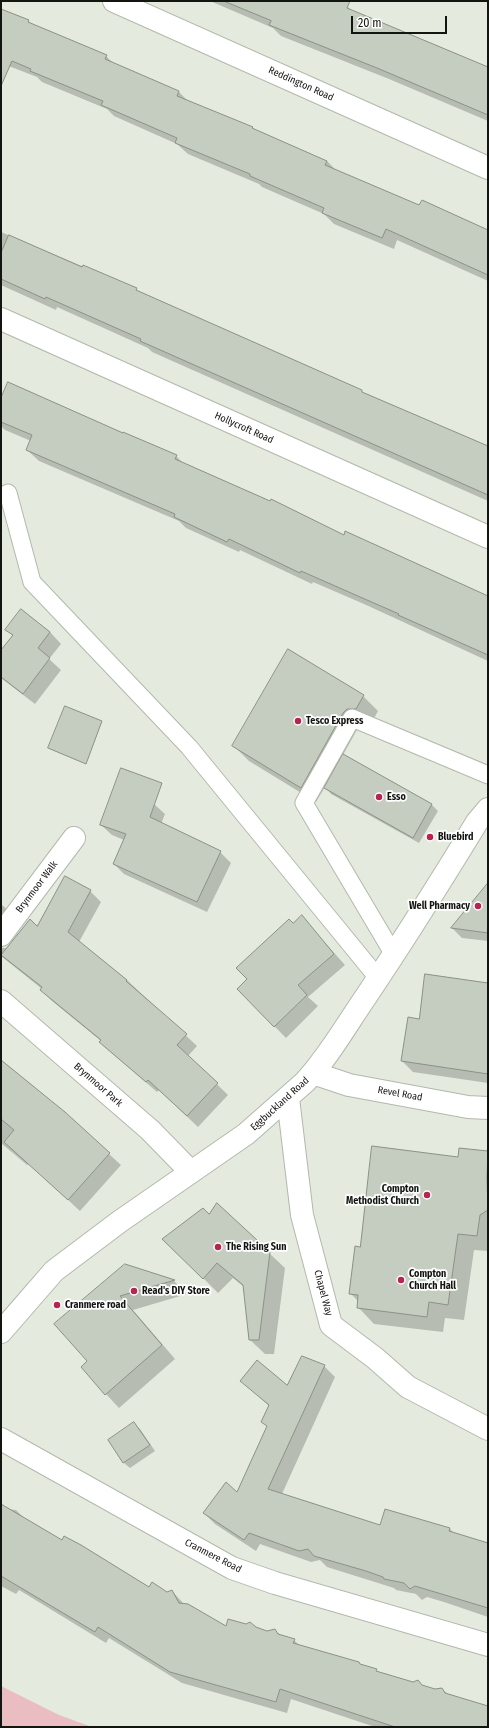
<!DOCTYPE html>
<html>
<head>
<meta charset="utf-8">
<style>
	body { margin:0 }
	#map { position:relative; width:489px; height:1728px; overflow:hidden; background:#e4ebde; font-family:"Fira Sans Condensed",sans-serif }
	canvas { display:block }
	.frame { position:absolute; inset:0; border:2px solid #131511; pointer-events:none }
	.scale { position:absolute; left:351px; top:16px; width:96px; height:18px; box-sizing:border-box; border:2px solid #131511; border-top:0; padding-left:5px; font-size:12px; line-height:14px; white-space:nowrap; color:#131511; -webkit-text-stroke:3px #fff; paint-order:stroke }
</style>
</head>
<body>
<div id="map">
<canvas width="489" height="1728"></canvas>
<div class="frame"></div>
<div class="scale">20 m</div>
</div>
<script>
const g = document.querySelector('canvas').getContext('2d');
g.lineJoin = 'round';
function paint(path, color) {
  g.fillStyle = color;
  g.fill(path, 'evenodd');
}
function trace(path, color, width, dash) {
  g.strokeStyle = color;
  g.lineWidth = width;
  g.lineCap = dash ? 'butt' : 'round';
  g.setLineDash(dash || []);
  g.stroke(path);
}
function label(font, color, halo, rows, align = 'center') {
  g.font = font + ' "Fira Sans Condensed",sans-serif';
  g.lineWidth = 3.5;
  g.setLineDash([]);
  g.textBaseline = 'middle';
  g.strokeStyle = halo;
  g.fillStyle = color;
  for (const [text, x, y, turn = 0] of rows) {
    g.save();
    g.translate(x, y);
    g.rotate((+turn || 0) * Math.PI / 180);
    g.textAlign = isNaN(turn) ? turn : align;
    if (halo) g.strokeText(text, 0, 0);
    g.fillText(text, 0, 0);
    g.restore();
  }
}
paint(new Path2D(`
	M 1,1686 L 59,1715 L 92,1727 L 1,1727 Z`), '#eabdc3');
paint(new Path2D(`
	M 210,1 L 334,1 L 347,6 L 352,11 L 488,68 L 488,121 L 389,79 L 281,36 L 273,28 Z
	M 1,10 L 28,21 L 33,25 L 106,56 L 114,64 L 179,92 L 189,102 L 252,128 L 255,131 L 327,161 L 337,171 L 420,207 L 488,231 L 488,281 L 397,240 L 394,249 L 334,224 L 324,214 L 262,187 L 259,184 L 188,154 L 177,144 L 114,116 L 107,109 L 42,82 L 37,77 L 1,63 Z
	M 1,232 L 136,289 L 140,293 L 488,448 L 488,501 L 152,352 L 148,348 L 57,307 L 56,310 L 1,285 Z
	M 1,401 L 123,435 L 176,456 L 184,464 L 345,536 L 488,597 L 488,661 L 364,604 L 313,582 L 312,584 L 240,550 L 239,552 L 186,528 L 179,521 L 39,461 L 27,450 L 31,441 L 5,430 L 1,426 Z
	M 21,610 L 50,632 L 61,644 L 49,659 L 61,670 L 35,704 L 1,678 L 1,652 L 13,636 L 7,630 Z
	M 363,696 L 378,711 L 371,724 L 358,728 L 343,755 L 432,805 L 438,811 L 419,843 L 331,794 L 325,787 L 316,802 L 249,761 L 234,746 Z
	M 154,804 L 165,814 L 161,824 L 220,852 L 231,863 L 207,912 L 124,874 L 114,864 L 124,840 L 112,835 L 101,825 Z
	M 488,885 L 488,941 L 462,938 L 452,928 Z
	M 90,891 L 101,902 L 79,942 L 127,980 L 197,1046 L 188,1056 L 228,1095 L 198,1127 L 159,1090 L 157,1092 L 112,1053 L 101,1041 L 52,1001 L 41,990 L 42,989 L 1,956 L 1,948 L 6,948 Z
	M 1,904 L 17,919 L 1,941 Z
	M 302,917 L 345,965 L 308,997 L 318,1006 L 286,1038 L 238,989 L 293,924 Z
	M 488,985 L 488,1083 L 413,1072 L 402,1061 L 420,1020 Z
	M 1,1060 L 64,1113 L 121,1165 L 80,1211 L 29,1164 L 27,1165 L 1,1143 Z
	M 460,1149 L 488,1152 L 488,1251 L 474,1250 L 464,1320 L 445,1318 L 443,1332 L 374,1324 L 358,1307 L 358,1301 L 350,1293 L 361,1248 L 459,1158 Z
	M 209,1215 L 269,1253 L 285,1268 L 274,1354 L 265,1354 L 249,1339 L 244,1287 L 233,1278 L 218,1293 L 164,1239 Z
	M 126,1266 L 174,1281 L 187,1294 L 133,1310 L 175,1359 L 119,1408 L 106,1394 L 88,1361 Z
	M 324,1366 L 335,1377 L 282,1494 L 381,1526 L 385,1510 L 450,1529 L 455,1534 L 488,1544 L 488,1617 L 444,1602 L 427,1597 L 422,1600 L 416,1594 L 396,1590 L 394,1588 L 327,1567 L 320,1560 L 311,1562 L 260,1544 L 256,1551 L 215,1524 L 204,1513 L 237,1494 L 268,1427 L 262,1422 L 269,1406 L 242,1381 L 287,1386 Z
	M 134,1423 L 140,1429 L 155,1451 L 130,1468 L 124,1463 L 109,1440 Z
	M 1,1504 L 7,1509 L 16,1510 L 27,1521 L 149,1588 L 167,1593 L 172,1591 L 184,1604 L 227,1627 L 255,1628 L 267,1632 L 275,1630 L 281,1636 L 294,1640 L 300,1646 L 435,1690 L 442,1689 L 448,1694 L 485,1706 L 486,1705 L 488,1705 L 488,1727 L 375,1727 L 291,1699 L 287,1713 L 182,1683 L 109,1638 L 106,1643 L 19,1590 L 16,1594 L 1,1586 Z`), '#0003');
const building = new Path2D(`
	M 224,1 L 350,1 L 347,8 L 488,67 L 488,115 L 377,68 L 269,25 L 271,21 Z
	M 1,9 L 29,20 L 28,22 L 107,55 L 105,59 L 179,91 L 177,96 L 253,127 L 252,128 L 327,161 L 325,165 L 419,205 L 422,200 L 488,230 L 488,275 L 386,229 L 382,238 L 322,213 L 324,208 L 250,176 L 250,174 L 175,143 L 177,138 L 101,105 L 103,101 L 30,71 L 31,69 L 12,61 L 1,86 Z
	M 9,235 L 82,267 L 83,265 L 137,288 L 136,290 L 362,390 L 362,392 L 488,446 L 488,495 L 140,341 L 141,339 L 46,297 L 45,299 L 1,279 L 1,253 Z
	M 8,382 L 123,433 L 123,432 L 177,455 L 175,459 L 270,501 L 271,499 L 344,535 L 345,531 L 488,596 L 488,655 L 398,615 L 399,614 L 351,593 L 301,571 L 300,573 L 229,539 L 227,542 L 174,517 L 175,514 L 26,450 L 32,435 L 1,422 L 1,398 Z
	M 21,609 L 50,632 L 38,648 L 50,658 L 23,694 L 1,677 L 1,650 L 13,635 L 5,630 Z
	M 288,649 L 364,695 L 356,709 L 347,709 L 343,713 L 301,788 L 232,746 Z
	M 65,706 L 102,721 L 86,764 L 48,748 Z
	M 343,754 L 432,804 L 413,838 L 324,788 Z
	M 121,768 L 162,783 L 150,817 L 221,851 L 197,902 L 113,864 L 126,834 L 100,825 Z
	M 65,876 L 91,890 L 68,932 L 127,980 L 126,981 L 187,1034 L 177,1045 L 218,1083 L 187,1116 L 148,1080 L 146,1082 L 99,1042 L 101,1040 L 40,990 L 42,987 L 1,955 L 30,919 L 37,926 Z
	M 488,883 L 488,933 L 451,928 Z
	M 302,915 L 334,954 L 298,985 L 307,995 L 274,1027 L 237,989 L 247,979 L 236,968 L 289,919 L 293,923 Z
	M 425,974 L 488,983 L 488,1074 L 401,1061 L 408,1017 L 419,1019 Z
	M 1,1060 L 65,1112 L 110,1153 L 68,1200 L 4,1142 L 14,1130 L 1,1119 Z
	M 372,1146 L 458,1157 L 459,1148 L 488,1151 L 487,1178 L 488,1210 L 480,1215 L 477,1236 L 458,1234 L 448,1305 L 429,1302 L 427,1317 L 357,1308 L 358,1295 L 349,1294 L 355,1246 L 360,1247 Z
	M 217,1203 L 270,1252 L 259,1340 L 249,1340 L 243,1285 L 217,1263 L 203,1279 L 162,1239 L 203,1208 L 209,1214 Z
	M 125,1264 L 175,1280 L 120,1296 L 162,1345 L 105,1395 L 81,1367 L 87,1361 L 54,1324 Z
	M 302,1356 L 325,1365 L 268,1489 L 380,1525 L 385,1509 L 450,1528 L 449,1531 L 488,1543 L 488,1608 L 415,1586 L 410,1589 L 404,1583 L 384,1579 L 383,1577 L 366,1571 L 314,1556 L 308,1549 L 299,1551 L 249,1533 L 244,1540 L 203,1513 L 226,1482 L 237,1492 L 267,1426 L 261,1422 L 269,1405 L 240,1381 L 257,1360 L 287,1385 Z
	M 134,1422 L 150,1445 L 123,1463 L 108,1440 Z
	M 1,1504 L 62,1540 L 64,1536 L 81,1545 L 149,1587 L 152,1582 L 167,1592 L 172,1590 L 179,1603 L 188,1604 L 226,1626 L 228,1619 L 246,1624 L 250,1622 L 256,1627 L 267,1631 L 275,1629 L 278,1634 L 295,1639 L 293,1643 L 359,1662 L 360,1664 L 377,1669 L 376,1671 L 413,1682 L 418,1680 L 422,1685 L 435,1689 L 442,1688 L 445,1693 L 488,1706 L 488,1727 L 395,1727 L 280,1689 L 276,1702 L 170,1672 L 98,1627 L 95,1632 L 1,1576 Z`);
paint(building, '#c5ccc0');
trace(building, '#8a9185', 1);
const lane = new Path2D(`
	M 8,493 L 32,582 L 189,747 L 378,978
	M 394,955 L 304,803 L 352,718 L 488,775`);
const street = new Path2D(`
	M 114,1 L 488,168
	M 1,319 L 488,537
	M 1,935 L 74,838
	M 1,1001 L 150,1130 L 191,1172
	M 313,1073 L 349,1085 L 468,1107 L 488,1108
	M 288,1098 L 302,1215 L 331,1325 L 375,1358 L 408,1387 L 488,1429
	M 1,1332 L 54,1271 L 119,1222 L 246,1134 L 305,1082 C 329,1056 347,1024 367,995 C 405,938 441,881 477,822 L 488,809
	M 1,1439 L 232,1568 L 275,1583 L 488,1645`);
trace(lane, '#b2b9ac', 19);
trace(street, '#b2b9ac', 24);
trace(lane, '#fff', 17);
trace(street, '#fff', 22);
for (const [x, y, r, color] of [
	[298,721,4,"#b52551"],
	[379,797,4,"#b52551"],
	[430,837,4,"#b52551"],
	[478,906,4,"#b52551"],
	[427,1195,4,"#b52551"],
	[218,1247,4,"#b52551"],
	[401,1280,4,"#b52551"],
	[134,1291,4,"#b52551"],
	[57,1305,4,"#b52551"]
]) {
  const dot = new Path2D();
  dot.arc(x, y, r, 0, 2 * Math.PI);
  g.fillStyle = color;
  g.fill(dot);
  trace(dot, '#fff', 1.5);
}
label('10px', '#131511', '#fff', [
	["Reddington Road",301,84,24],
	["Hollycroft Road",244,428,24],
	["Brynmoor Walk",37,887,-53],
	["Brynmoor Park",98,1085,41],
	["Revel Road",400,1094,10],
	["Eggbuckland Road",280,1104,-42],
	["Chapel Way",323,1293,75],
	["Cranmere Road",213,1556,27]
]);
label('bold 10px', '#131511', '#fff', [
	["Tesco Express",306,721],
	["Esso",387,797],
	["Bluebird",438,837],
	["Well Pharmacy",470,906,"right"],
	["Compton",419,1189,"right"],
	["Methodist Church",419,1201,"right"],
	["The Rising Sun",226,1247],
	["Compton",409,1274],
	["Church Hall",409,1286],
	["Read's DIY Store",142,1291],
	["Cranmere road",65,1305]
], 'left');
</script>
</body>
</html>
